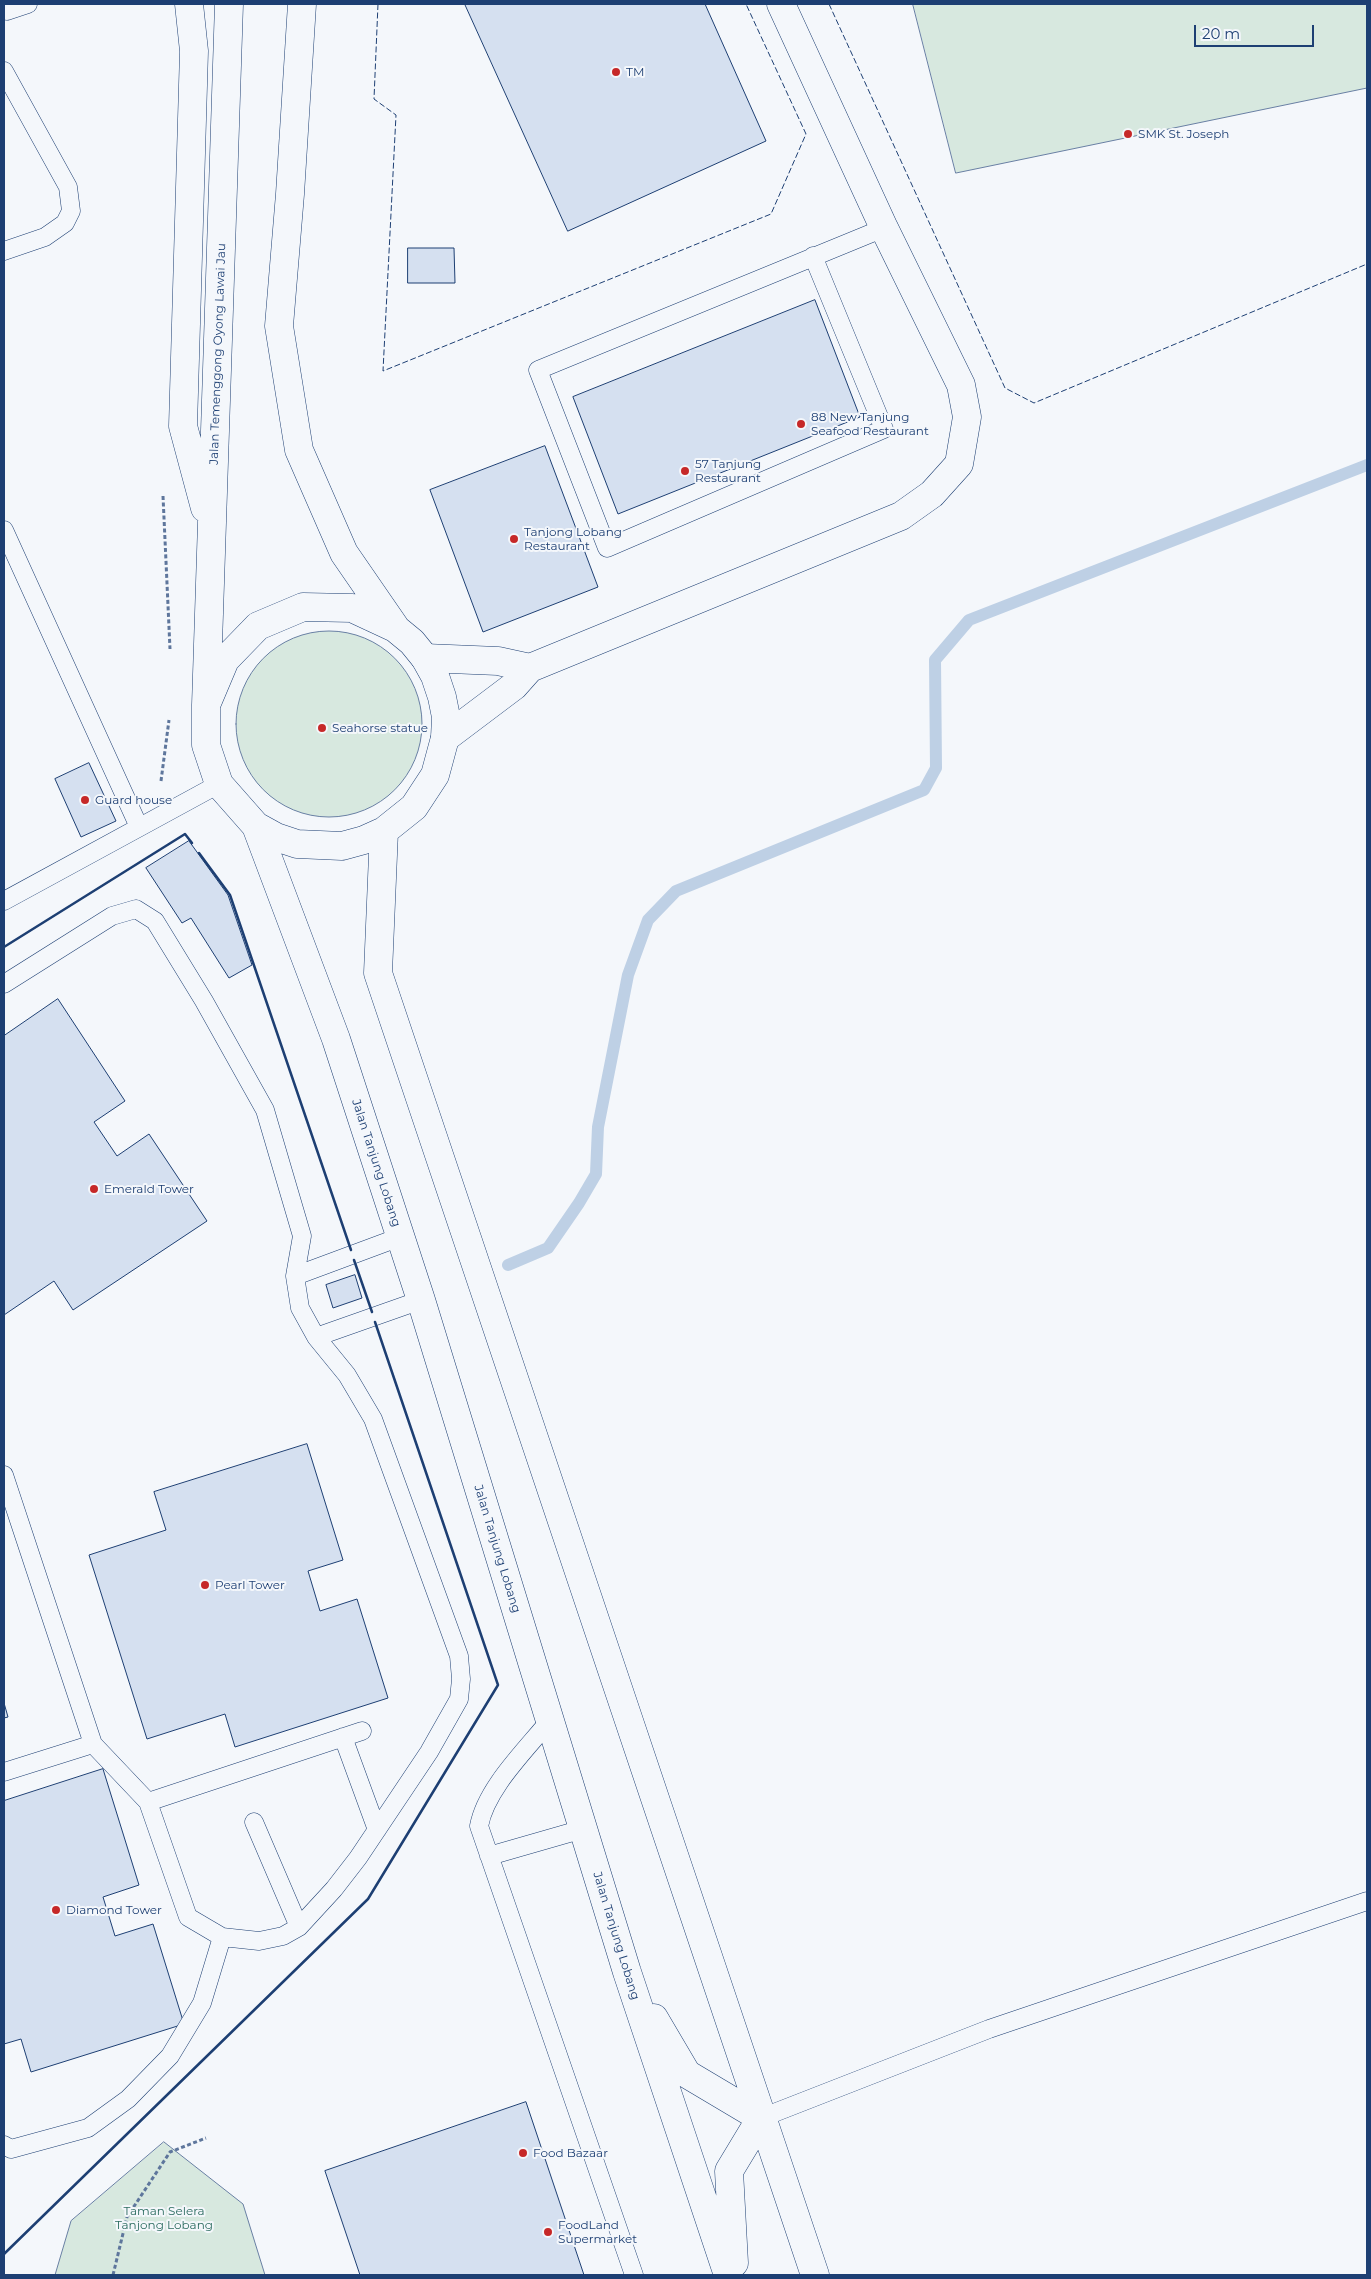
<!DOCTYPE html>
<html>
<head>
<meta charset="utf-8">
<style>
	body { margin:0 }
	#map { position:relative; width:1371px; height:2279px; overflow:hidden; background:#f4f7fb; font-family:Montserrat,sans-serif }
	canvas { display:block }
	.frame { position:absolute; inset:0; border:5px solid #1d3f73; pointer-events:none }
	.scale { position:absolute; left:1194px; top:25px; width:120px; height:22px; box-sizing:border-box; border:2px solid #1d3f73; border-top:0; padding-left:6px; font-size:15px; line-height:18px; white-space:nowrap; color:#1d3f73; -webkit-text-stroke:4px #f4f7fb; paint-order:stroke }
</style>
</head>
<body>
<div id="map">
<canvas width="1371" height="2279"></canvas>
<div class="frame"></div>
<div class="scale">20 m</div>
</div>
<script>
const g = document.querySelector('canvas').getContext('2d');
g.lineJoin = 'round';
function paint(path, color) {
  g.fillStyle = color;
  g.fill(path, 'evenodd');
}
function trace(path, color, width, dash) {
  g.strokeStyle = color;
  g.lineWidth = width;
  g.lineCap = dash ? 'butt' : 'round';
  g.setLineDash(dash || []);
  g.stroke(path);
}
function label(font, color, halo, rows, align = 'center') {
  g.font = font + ' Montserrat,sans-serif';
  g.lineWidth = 4;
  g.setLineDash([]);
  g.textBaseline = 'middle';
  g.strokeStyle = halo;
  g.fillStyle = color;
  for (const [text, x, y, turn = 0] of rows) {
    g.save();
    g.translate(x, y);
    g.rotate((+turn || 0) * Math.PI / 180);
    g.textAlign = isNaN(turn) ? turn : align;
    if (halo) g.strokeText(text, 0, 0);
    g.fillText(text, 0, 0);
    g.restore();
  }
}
const green = new Path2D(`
	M 913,4 L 1367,4 L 1367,88 L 956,173 Z
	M236 724a93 93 0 1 1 186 0a93 93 0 1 1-186 0Z
	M 164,2142 L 243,2204 L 265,2275 L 55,2275 L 71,2221 Z`);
paint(green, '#d7e8df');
trace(green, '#687fa3', 1);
trace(new Path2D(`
	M 508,1265 L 548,1248 L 579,1203 L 596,1174 L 598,1127 L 628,975 L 648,920 L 676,891 L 924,790 L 936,768 L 935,660 L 969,620 L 1367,465`), '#bed0e5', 12);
const building = new Path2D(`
	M 465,4 L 705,4 L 766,141 L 568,231 Z
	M 408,248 L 454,248 L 455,283 L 408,283 Z
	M 815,300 L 860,417 L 618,514 L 573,397 Z
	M 545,446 L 598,587 L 483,632 L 430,490 Z
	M 89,763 L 116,821 L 81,837 L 55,779 Z
	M 189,841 L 228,895 L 252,965 L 229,978 L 191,918 L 182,923 L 146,868 Z
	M 58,999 L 125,1101 L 94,1122 L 117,1156 L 149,1134 L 207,1221 L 73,1310 L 54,1281 L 4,1315 L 4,1036 Z
	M 355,1275 L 362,1298 L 333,1308 L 326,1285 Z
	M 307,1444 L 343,1560 L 308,1571 L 320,1611 L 357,1599 L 388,1698 L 235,1747 L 225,1714 L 147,1739 L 89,1555 L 166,1530 L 154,1492 Z
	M 4,1703 L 8,1717 L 4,1718 Z
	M 103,1769 L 139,1885 L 103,1897 L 115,1936 L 153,1924 L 184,2024 L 31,2072 L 21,2039 L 4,2044 L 4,1801 Z
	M 526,2102 L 584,2275 L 360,2275 L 325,2171 Z`);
paint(building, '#d5e0f0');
trace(building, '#1d3f73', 1);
const service = new Path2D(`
	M 7,11 L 28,4
	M 4,71 L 68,187 L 71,211 L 65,223 L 45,237 L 4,251
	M 813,256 L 884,429 L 607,548 L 538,370 L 884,228
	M 4,530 L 139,827
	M 4,901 L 219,784
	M 4,984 L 112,916 L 136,909 L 155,921 L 204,1001 L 265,1110 L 302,1236 L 295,1276 L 300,1308 L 316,1337 L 347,1375 L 373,1419 L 459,1656 L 461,1679 L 459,1699 L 429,1752 L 358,1858 L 334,1889 L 299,1927 L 283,1936 L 259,1941 L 222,1937 L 188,1917 L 148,1802 L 93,1744 L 4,1475
	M 295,1276 L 400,1237
	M 316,1337 L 421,1300
	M 550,1720 C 526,1750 486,1788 479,1826 L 634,2275
	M 343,1737 L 377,1830
	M 4,1772 L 93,1744
	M 148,1802 L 362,1731
	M 254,1822 L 299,1927
	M 489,1856 L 583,1829
	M 761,2118 L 989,2029 L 1367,1901
	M 4,2145 L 11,2149 L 88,2128 L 128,2099 L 170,2056 L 202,2003 L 222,1937`);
const minor = new Path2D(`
	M 425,658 L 498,661 L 530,668
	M 445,738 L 514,686 L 530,668 L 901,516 L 932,494 L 959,464 L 967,417 L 961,385 L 884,228 L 781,4`);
const primary = new Path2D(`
	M 189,4 L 194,51 L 183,426 L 205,508
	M 302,4 L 290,194 L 279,326 L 299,450 L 344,553 L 395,627
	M 206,705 L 225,660 L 258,626 L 303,607 L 352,608 L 395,628 L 412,642 L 425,658 L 435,676 L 442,697 L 446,717 L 445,738 L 435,775 L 414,807 L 384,831 L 364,840 L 342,846 L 297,844 L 276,837 L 256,826 L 219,784 L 206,745 L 206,705 L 229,4
	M 256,826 L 336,1039 L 421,1300 L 627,1972 L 728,2275
	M 384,831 L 378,973 L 815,2275
	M 654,2018 L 687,2074 L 761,2118
	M 734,2263 L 729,2171 L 761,2118`);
trace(service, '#1d3f73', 19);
trace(minor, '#1d3f73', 29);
trace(primary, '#1d3f73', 29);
trace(new Path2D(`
	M 163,496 L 170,649
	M 161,781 L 169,720
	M 113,2275 L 127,2217 L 170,2152 L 206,2138`), '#5e769c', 3, [4, 2.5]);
trace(service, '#f4f7fb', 18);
trace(minor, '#f4f7fb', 28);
trace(primary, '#f4f7fb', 28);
trace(new Path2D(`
	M 378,4 L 374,99 L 396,115 L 383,371 L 771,214 L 806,134 L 746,4
	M 829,4 L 1005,388 L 1034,403 L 1367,264`), '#1d3f73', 1, [6, 2.5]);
trace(new Path2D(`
	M 199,853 L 230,895 L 351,1250
	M 4,947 L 185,834 L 192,843
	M 354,1260 L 372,1312
	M 4,2254 L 368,1899 L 498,1685 L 375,1322`), '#1d3f73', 2.5);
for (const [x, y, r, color] of [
	[616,72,5,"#c62828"],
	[1128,134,5,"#c62828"],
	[801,424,5,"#c62828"],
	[685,471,5,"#c62828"],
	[514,539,5,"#c62828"],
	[322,728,5,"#c62828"],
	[85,800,5,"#c62828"],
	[94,1189,5,"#c62828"],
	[205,1585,5,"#c62828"],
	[56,1910,5,"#c62828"],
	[523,2153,5,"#c62828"],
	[548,2232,5,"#c62828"]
]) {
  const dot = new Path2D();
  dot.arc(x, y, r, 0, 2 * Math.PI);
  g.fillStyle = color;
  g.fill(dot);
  trace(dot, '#f4f7fb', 2);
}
label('12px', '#1d3f73', '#f4f7fb', [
	["TM",626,72],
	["SMK St. Joseph",1138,134],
	["88 New Tanjung",811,417],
	["Seafood Restaurant",811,431],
	["57 Tanjung",695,464],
	["Restaurant",695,478],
	["Tanjong Lobang",524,532],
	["Restaurant",524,546],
	["Seahorse statue",332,728],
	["Guard house",95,800],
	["Emerald Tower",104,1189],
	["Pearl Tower",215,1585],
	["Diamond Tower",66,1910],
	["Food Bazaar",533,2153],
	["FoodLand",558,2225],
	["Supermarket",558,2239]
], 'left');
label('12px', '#1d3f73', '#f4f7fb', [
	["Jalan Temenggong Oyong Lawai Jau",218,354,-88],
	["Jalan Tanjung Lobang",376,1163,72],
	["Jalan Tanjung Lobang",497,1549,73],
	["Jalan Tanjung Lobang",616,1936,73]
]);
label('12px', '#2c6c60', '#f4f7fb', [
	["Taman Selera",164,2211],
	["Tanjong Lobang",164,2225]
]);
</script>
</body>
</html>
